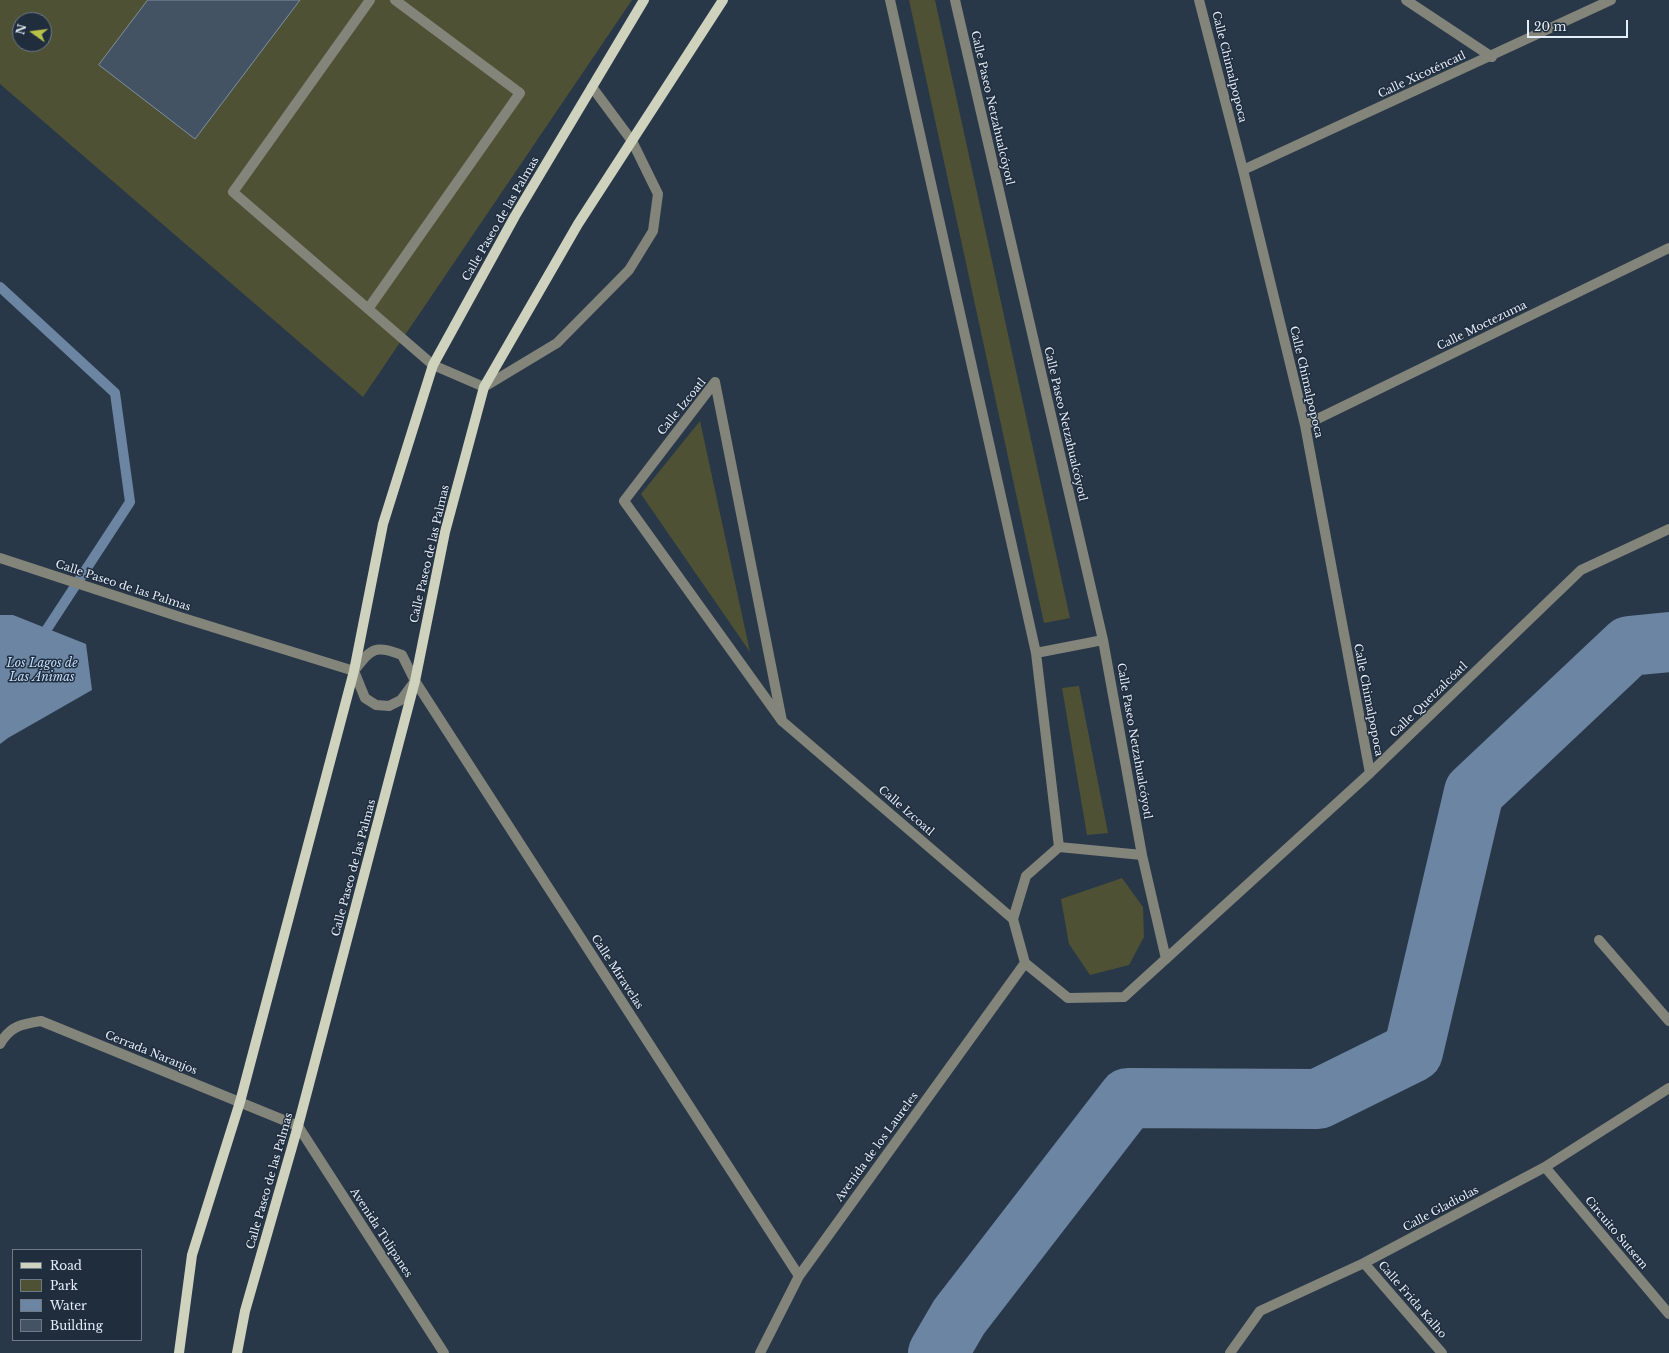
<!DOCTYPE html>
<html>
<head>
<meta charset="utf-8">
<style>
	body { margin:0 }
	#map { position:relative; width:1669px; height:1353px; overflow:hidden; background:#293848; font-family:"Libre Baskerville",serif }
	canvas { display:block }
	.legend { position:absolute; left:12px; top:1249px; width:130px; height:92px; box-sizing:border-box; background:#1f2d3d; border:1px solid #6e7a88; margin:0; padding:5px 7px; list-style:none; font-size:12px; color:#e4edf8 }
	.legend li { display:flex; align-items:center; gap:8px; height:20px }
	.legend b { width:20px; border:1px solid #6e7a88 }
	.north { position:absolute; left:12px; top:12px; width:40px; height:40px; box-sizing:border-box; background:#1f2d3d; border:1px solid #6e7a88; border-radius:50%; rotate:284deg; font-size:11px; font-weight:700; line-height:16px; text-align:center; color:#e4edf8 }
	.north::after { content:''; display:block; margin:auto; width:14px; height:18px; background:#b7c148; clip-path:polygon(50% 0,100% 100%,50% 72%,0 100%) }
	.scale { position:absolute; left:1527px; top:20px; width:101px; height:18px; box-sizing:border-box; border:2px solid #e4edf8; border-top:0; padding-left:5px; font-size:12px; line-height:14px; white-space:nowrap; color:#e4edf8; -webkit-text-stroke:3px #1f2d3d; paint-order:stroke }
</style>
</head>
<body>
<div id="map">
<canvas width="1669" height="1353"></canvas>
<ul class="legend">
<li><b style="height:5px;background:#cfd2bd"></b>Road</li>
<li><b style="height:11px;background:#4e5134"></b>Park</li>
<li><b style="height:11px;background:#6b85a2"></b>Water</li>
<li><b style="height:11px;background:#435364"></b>Building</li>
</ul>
<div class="north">N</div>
<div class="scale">20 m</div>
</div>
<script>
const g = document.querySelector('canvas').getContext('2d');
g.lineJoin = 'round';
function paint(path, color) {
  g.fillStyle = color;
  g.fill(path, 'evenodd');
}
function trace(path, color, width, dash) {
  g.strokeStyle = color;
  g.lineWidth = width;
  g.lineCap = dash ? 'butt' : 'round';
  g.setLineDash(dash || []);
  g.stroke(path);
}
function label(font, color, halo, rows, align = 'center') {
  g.font = font + ' "Libre Baskerville",serif';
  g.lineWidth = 3;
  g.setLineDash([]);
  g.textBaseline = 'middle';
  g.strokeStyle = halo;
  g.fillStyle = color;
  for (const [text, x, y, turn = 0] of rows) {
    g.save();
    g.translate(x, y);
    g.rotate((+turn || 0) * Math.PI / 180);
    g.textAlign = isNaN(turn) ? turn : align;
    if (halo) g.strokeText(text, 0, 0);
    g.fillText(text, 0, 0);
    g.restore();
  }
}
paint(new Path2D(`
	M 0,0 L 632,0 L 363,397 L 0,84 ZM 20,20 L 44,20 L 44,44 L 20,44 Z
	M 909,0 L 935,0 L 1070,618 L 1044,623 Z
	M 700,421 L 750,652 L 641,494 Z
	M 1079,686 L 1108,833 L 1087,835 L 1062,688 Z
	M 1122,878 L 1143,907 L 1144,937 L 1129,965 L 1090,975 L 1069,944 L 1061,899 Z`), '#4e5134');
paint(new Path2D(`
	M 0,615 L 13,615 L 86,644 L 92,690 L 8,738 L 0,744 Z`), '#6b85a2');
trace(new Path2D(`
	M 0,287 L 115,393 L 130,502 L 47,629`), '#6b85a2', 10);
trace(new Path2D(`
	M 938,1353 L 959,1317 L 1128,1098 L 1318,1099 L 1413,1052 L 1474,792 L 1629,646 L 1669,642`), '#6b85a2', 60);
const building = new Path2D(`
	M 148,0 L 300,0 L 195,139 L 99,65 Z`);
paint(building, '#435364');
trace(building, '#7e90a2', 1);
trace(new Path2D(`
	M 370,0 L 233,192 L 433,365 L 484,387 L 557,343 L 629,270 L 653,231 L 658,194 L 632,141 L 592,87
	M 890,0 L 1036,653 L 1059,847
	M 955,0 L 1103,640 L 1142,855 L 1166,959
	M 1199,0 L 1243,170 L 1305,425 L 1370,773
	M 1406,0 L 1492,57
	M 1243,170 L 1611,0
	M 368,309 L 520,93 L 395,0
	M 1305,425 L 1669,248
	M 0,558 L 180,617 L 354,671
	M 1036,653 L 1103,640
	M 354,671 C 371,649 374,644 402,655 L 415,681 L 799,1276
	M 354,671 L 365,698 L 376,705 L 389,706 L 401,700 L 415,681
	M 782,721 L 715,382 L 624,501 L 782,721 L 1013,919
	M 1142,855 L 1059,847 L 1026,876 L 1013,919 L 1025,963 L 1068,998 L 1124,997 L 1370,773 L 1581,570 L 1669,529
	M 1599,940 L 1669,1021
	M 0,1044 C 10,1026 22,1024 41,1021 L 298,1126 L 444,1353
	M 1545,1167 L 1669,1314
	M 1364,1263 L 1442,1353
	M 760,1353 L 799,1276 L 1025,963
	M 1230,1353 L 1260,1311 L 1364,1263 L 1545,1167 L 1669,1088`), '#83847a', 10);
trace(new Path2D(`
	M 179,1353 L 192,1255 L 240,1102 L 354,671 L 383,524 L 433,365 L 515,216 L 644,0
	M 237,1353 L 245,1311 L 298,1126 L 415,681 L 445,532 L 484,387 L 578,224 L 723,0`), '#cfd2bd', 10);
label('11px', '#e4edf8', '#1f2d3d', [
	["Calle Chimalpopoca",1229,67,76],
	["Calle Xicoténcatl",1422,75,-25],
	["Calle Paseo Netzahualcóyotl",992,108,77],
	["Calle Paseo de las Palmas",501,219,-60],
	["Calle Moctezuma",1482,326,-26],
	["Calle Chimalpopoca",1306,382,77],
	["Calle Izcoatl",682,407,-51],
	["Calle Paseo Netzahualcóyotl",1065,424,77],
	["Calle Paseo de las Palmas",430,554,-77],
	["Calle Paseo de las Palmas",123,586,18],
	["Calle Chimalpopoca",1368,700,79],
	["Calle Quetzalcóatl",1429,700,-44],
	["Calle Paseo Netzahualcóyotl",1134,741,80],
	["Calle Izcoatl",906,811,41],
	["Calle Paseo de las Palmas",354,868,-75],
	["Calle Miravelas",617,972,57],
	["Cerrada Naranjos",151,1053,22],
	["Avenida de los Laureles",877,1147,-54],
	["Calle Paseo de las Palmas",270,1181,-74],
	["Calle Gladiolas",1441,1209,-28],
	["Avenida Tulipanes",381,1233,57],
	["Circuito Sutsem",1616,1233,50],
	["Calle Frida Kalho",1412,1300,49]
]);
label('italic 12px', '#c3dffc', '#1f2d3d', [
	["Los Lagos de",42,664],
	["Las Ánimas",42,678]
]);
</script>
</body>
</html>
